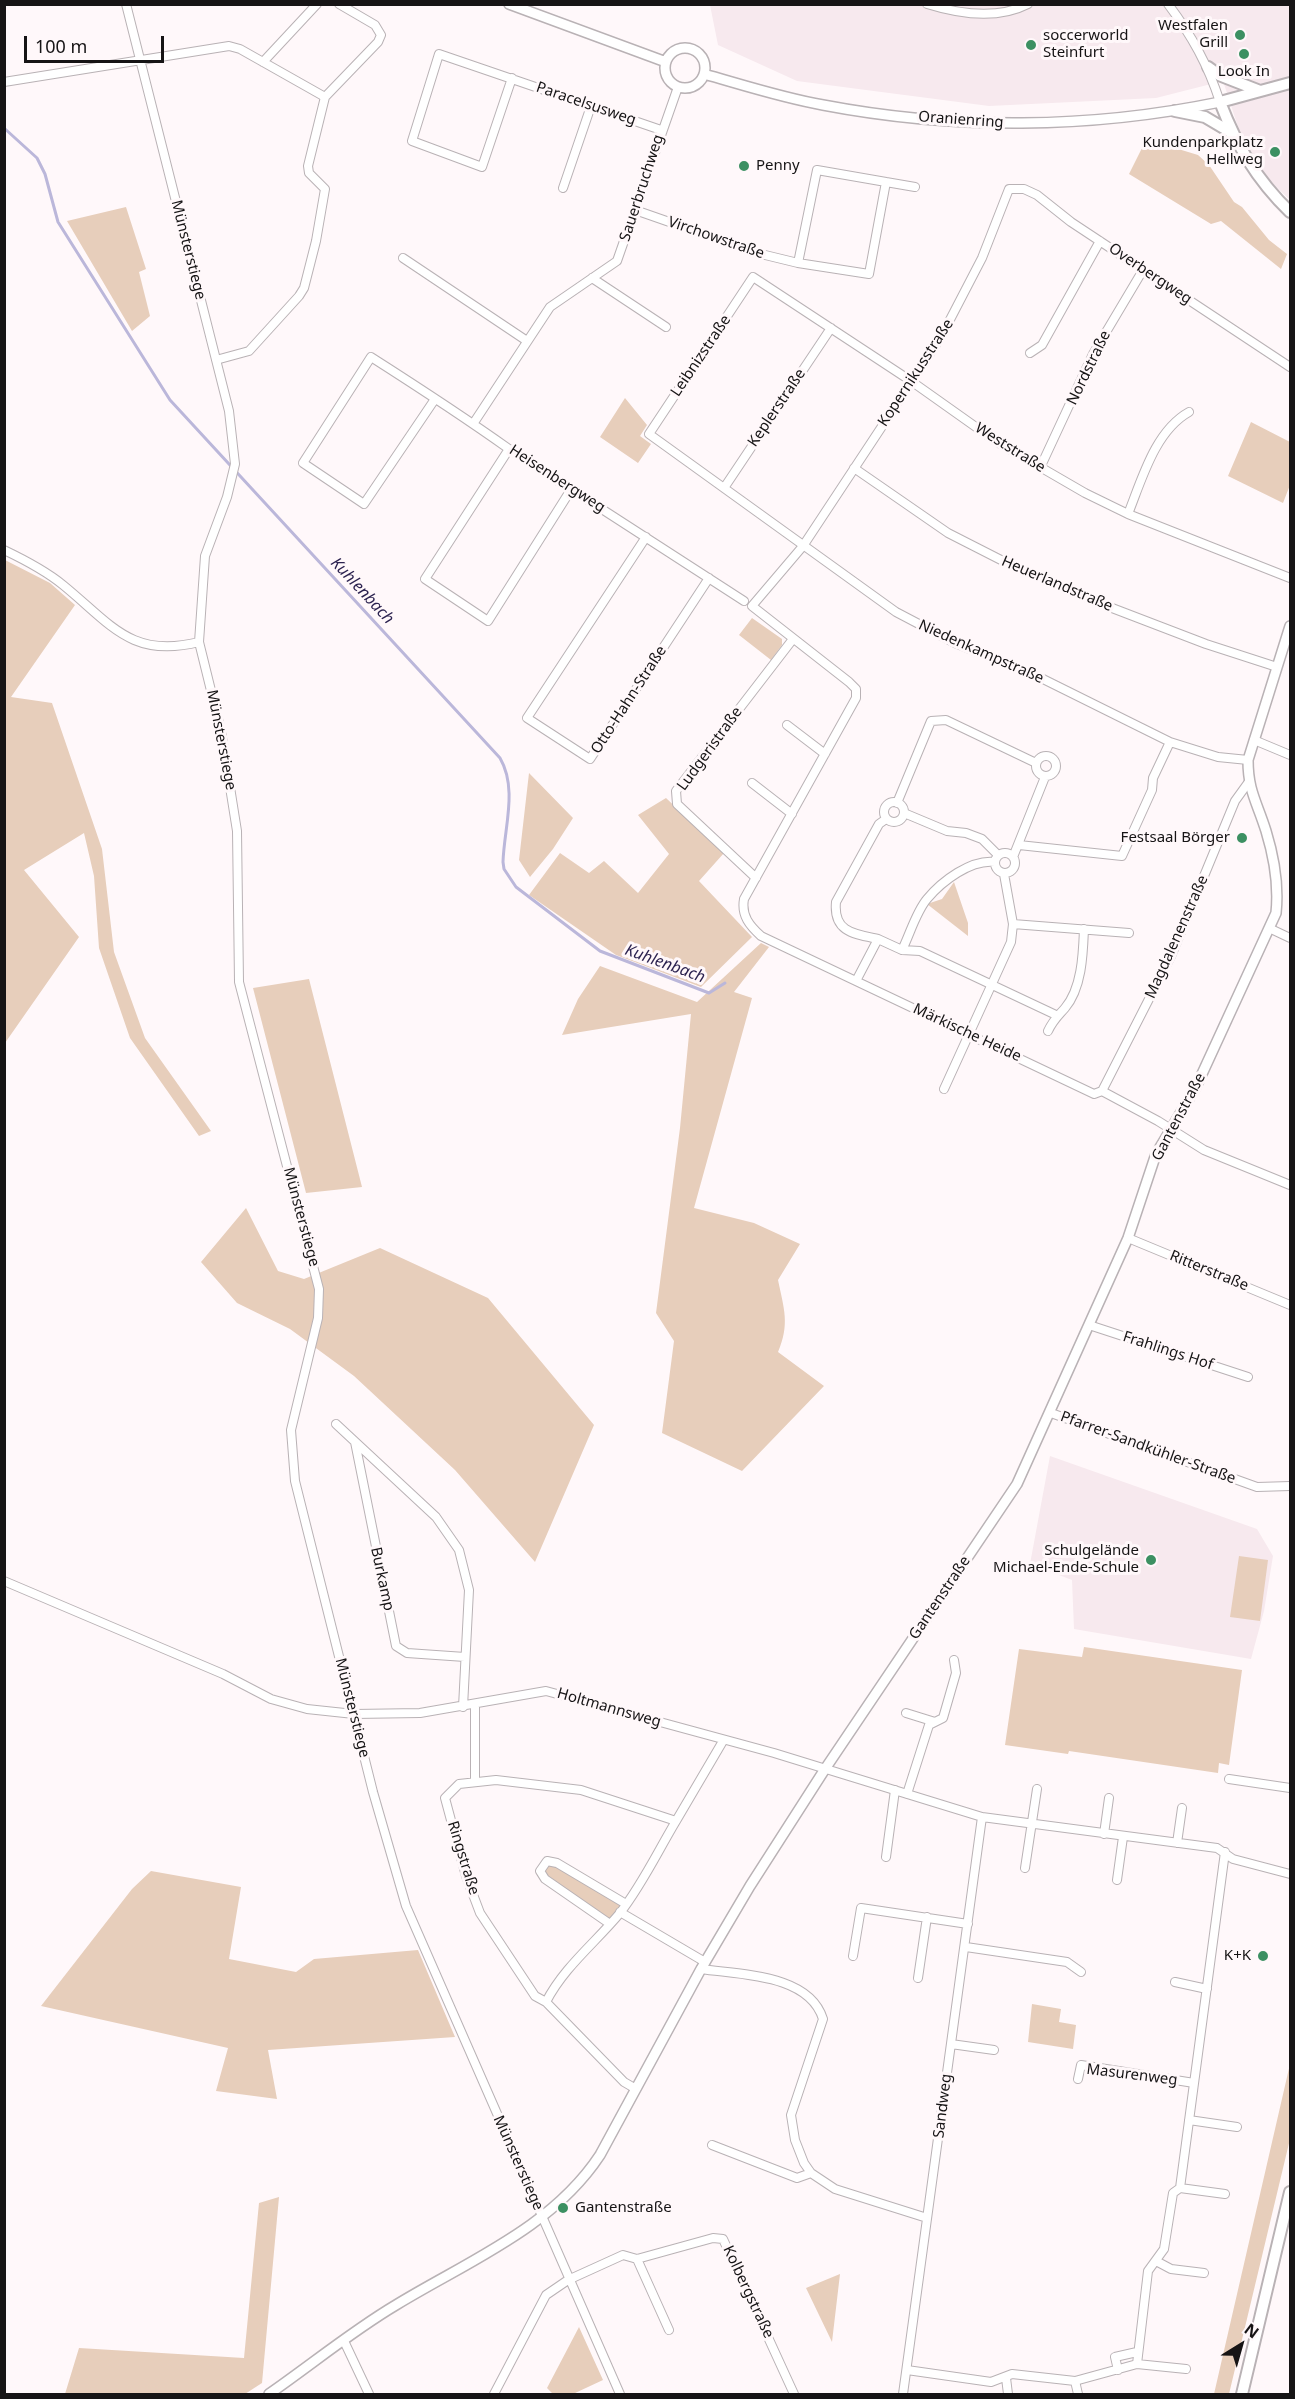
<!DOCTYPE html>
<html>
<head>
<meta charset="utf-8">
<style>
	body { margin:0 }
	#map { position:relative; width:1295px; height:2399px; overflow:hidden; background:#fff8fa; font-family:"Noto Sans",sans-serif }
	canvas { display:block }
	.frame { position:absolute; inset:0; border:6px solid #161415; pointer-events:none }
	.north { position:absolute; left:1211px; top:2315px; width:60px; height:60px; -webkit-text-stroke:4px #fff8fa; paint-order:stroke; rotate:37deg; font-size:16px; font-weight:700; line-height:24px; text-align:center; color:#161415 }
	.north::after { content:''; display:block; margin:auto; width:21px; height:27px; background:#161415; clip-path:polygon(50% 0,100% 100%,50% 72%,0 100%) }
	.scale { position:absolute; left:24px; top:36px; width:140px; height:27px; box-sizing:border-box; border:3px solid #161415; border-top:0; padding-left:8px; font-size:18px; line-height:21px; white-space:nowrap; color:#161415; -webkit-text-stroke:4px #fff8fa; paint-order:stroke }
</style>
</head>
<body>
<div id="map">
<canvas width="1295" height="2399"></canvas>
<div class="frame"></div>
<div class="north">N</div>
<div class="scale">100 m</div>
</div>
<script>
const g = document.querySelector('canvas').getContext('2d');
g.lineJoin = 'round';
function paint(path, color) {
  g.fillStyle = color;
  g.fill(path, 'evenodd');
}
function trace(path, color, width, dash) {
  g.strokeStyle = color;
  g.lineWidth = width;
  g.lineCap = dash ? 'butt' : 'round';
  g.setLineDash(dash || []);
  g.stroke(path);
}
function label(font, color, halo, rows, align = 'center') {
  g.font = font + ' "Noto Sans",sans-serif';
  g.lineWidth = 6;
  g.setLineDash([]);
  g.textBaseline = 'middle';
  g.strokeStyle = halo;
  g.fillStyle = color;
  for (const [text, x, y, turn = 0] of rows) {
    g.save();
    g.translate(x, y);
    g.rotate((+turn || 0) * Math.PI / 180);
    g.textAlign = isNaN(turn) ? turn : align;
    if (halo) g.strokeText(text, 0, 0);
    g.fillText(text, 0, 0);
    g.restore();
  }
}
paint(new Path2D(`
	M 710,5 L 1290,5 L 1290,200 L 1266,177 L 1244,145 L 1223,81 L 1156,98 L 989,106 L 797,81 L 718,45 Z
	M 1050,1456 L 1257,1529 L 1273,1556 L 1264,1611 L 1251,1659 L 1074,1629 L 1072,1580 L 1030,1564 Z`), '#f7e9ee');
paint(new Path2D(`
	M 1143,146 L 1175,148 L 1198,155 L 1209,165 L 1234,202 L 1242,207 L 1269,240 L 1287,254 L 1281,269 L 1221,221 L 1211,224 L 1129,174 Z
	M 126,207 L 146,269 L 139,272 L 150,316 L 132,331 L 67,221 Z
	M 625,398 L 647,425 L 640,436 L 651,444 L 638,463 L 600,437 Z
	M 1251,422 L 1290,442 L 1290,485 L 1283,503 L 1228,476 Z
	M 5,560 L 50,583 L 75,605 L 11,697 L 52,703 L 102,849 L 114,952 L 145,1038 L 211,1131 L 199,1136 L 130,1038 L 99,948 L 94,876 L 84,833 L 24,870 L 79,937 L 5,1043 Z
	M 752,618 L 782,639 L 782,645 L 771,660 L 739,635 Z
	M 529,773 L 573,818 L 553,849 L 530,877 L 519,860 Z
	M 666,798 L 724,853 L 699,881 L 752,937 L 701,987 L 616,955 L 529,895 L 560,853 L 589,873 L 604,861 L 638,893 L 669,854 L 638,815 Z
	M 954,882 L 968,923 L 968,936 L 927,904 L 942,899 Z
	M 761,943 L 769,947 L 734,992 L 752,998 L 694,1208 L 754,1223 L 800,1244 L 778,1280 C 784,1309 790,1324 778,1352 L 824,1386 L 742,1471 L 662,1433 L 674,1341 L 656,1313 L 680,1128 L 691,1014 L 562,1035 L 578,999 L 600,966 L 697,1002 Z
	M 309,979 L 362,1187 L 306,1193 L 253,988 Z
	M 246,1208 L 278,1271 L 304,1279 L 380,1248 L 488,1298 L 594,1425 L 535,1562 L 455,1470 L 354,1376 L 290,1329 L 237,1303 L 201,1262 Z
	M 1239,1556 L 1268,1560 L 1260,1621 L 1230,1617 Z
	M 1084,1647 L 1242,1670 L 1229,1765 L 1219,1763 L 1218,1773 L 1069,1751 L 1068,1754 L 1005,1745 L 1019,1649 L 1082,1657 Z
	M 548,1863 L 556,1865 L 623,1904 L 610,1921 L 547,1877 L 543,1871 Z
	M 151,1871 L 241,1887 L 229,1959 L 296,1972 L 314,1959 L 418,1950 L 455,2037 L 268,2050 L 277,2099 L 216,2091 L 228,2048 L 41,2006 L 132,1889 Z
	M 1032,2004 L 1061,2009 L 1059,2022 L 1076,2025 L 1073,2049 L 1028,2042 Z
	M 1290,2064 L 1290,2139 L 1229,2394 L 1214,2394 Z
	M 279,2197 L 262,2383 L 245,2394 L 65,2394 L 79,2348 L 244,2358 L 259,2203 Z
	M 840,2274 L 832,2342 L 806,2288 Z
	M 579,2327 L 603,2380 L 573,2394 L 553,2394 L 547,2388 Z`), '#e7cebb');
trace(new Path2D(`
	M 4,128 L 37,158 L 45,174 L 58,222 L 170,400 L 500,758 C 518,789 504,828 503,862 L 504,869 L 516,887 L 600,951 L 709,993 L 725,983`), '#bbb7da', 3);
const minor = new Path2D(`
	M 126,4 L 229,411 L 235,464 L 227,497 L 205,556 L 199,642 L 221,731 L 237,831 L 239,982 L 319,1289 L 318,1318 L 291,1430 L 295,1481 L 373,1792 L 406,1906 L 620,2394
	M 927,4 C 959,14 997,20 1028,4
	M 1168,4 C 1192,36 1208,65 1220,102
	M 263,62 L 317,4
	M 512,78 L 482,167 L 412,141 L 439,54 L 661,130
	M 4,82 L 229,46 L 240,49 L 325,97 L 308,166 L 309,173 L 325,189 L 316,241 L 304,288 L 299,296 L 249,351 L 216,360
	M 325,97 L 378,42 L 381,35 L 375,25 L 339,4
	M 886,182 L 915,187
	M 563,188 L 591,106
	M 635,210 L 761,254 L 798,263 L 869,274 L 886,182 L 817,170 L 798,263
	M 403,258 L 527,341
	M 592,278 L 666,327
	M 1030,353 L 1042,345 L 1100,241
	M 1290,367 L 1071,222 L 1037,195 L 1024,189 L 1009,189 L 982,258 L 941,337 L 803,546 L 752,606 L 849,682 L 856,689 L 856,698 L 744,899 C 741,916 750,926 761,936 L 1094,1094 L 1102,1091 L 1158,1121 L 1204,1150 L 1290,1185
	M 435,399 L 364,504 L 303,463 L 371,357 C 418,387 464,417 509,449 L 744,601
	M 473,424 L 550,307 L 617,261 L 678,87
	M 509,449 L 425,579 L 488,621 L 572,488
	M 854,468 L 948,533 L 1001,560 L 1099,603 L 1206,644 L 1277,667
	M 1040,468 L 1093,354 L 1143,270
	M 724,488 L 831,328
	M 1128,514 C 1142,479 1155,431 1189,412
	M 646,537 L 527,718 L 590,759 L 709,578
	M 4,550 C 25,560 46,571 63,585 C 111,624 131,659 199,642
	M 787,725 L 825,754
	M 1254,740 L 1290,755
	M1036 766a10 10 0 1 1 20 0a10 10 0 1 1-20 0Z
	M 1248,760 L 1218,757 L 1170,742 L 1037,676 L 955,643 L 896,612 L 649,434 L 753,277 L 911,381 L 997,442 L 1085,493 L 1128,514 L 1290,578
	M 752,783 L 792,814
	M884 812a10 10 0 1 1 20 0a10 10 0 1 1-20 0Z
	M 897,803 L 931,721 L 946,720 L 1036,763
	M 904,813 L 947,831 L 966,833 L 982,839 L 998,855
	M 1019,845 L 1122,856 L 1152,790 L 1153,778 L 1170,742
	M995 863a10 10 0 1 1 20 0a10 10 0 1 1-20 0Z
	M 1013,857 L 1045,777
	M 756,878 L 677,804 L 676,791 L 793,639
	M 1013,924 L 1129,933
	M 1271,929 L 1290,938
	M 878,939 L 902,950 L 920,951 L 1056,1015
	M 902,950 C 910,934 916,912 927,899 C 942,881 971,859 995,862
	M 856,981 L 878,939 C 854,934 833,932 836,902 L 879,824 L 886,819
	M 1048,1031 C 1053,1020 1058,1016 1065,1008 C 1082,988 1083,954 1084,929
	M 944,1089 L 1011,942 L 1013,924 L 1004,874
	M 1102,1091 L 1171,956 L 1235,801 L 1248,783
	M 1128,1238 L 1290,1305
	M 1089,1325 L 1248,1377
	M 1051,1413 L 1257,1487 L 1290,1486
	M 336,1424 L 436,1517 L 459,1550 L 469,1590 L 463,1707
	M 355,1442 L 396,1646 L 407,1653 L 465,1657
	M 4,1581 L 223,1674 L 271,1699 L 307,1709 L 354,1714 L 420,1713 L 546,1691 L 774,1753 L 982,1817 L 1217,1848 L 1233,1859 L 1290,1874
	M 906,1713 L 935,1722
	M 1229,1779 L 1290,1788
	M 475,1782 L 475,1704
	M 907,1794 L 929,1725 L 943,1718 L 956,1673 L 954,1660
	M 676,1821 L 723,1741
	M 1104,1834 L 1109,1798
	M 1177,1843 L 1182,1808
	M 886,1857 L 895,1790
	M 1025,1868 L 1037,1789
	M 1117,1880 L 1123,1837
	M 620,1912 L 705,1962
	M 610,1924 L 545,1879 L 540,1871 L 547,1861 L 557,1863 L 626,1904
	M 966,1947 L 1067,1962 L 1081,1972
	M 853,1956 L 861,1908 L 968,1924
	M 701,1969 C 741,1975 809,1974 823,2019 L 791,2115 L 795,2140 L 804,2163 L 811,2173 L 835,2189 L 927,2218
	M 918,1978 L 927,1917
	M 1175,1982 L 1207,1989
	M 546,2002 C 564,1967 595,1943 620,1913 C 642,1885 658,1851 676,1821 L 581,1790 L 496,1780 L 459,1784 L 445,1798 L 466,1876 L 480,1913 L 535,1996 L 546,2002 L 624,2082 L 636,2089
	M 951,2044 L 994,2050
	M 1078,2079 L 1081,2065 L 1194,2083
	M 1189,2120 L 1237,2127
	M 712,2145 L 797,2178 L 811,2173
	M 1180,2188 L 1225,1852
	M 637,2259 L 713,2238 L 723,2239 L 794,2394
	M 637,2259 L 669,2330
	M 1156,2261 L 1171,2269 L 1204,2273
	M 344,2341 L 369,2394
	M 1137,2364 L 1186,2369
	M 907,2370 L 991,2382 L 1012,2374 L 1075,2381 L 1137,2364 L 1148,2271 L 1164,2249 L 1173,2193 L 1180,2188 L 1225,2194
	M 1118,2370 L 1115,2357 L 1137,2352
	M 1006,2378 L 1008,2394
	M 1075,2381 L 1078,2394
	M 494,2394 L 546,2295 L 568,2280 L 623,2255 L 637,2259
	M 903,2394 L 982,1817`);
const tertiary = new Path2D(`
	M 509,4 L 666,62
	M665 68a20 20 0 1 1 40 0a20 20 0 1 1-40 0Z
	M 704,74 C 743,85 783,98 823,105 C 954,130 1090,129 1220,102
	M 269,2394 C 311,2365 352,2331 396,2305 C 468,2261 552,2228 600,2155 L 701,1969 L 750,1886 L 825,1769 L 1017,1484 L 1128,1238 L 1156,1154 L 1196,1087 L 1276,913 C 1279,885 1274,857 1266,831 C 1257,802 1248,791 1248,760 L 1290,626`);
const secondary = new Path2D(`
	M 1208,67 L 1219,75 L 1260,91
	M 1290,83 L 1220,102 C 1237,146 1256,179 1290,212
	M 1175,111 L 1205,117 L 1232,133
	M 1242,2394 L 1290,2192`);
trace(minor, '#b9b2b5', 10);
trace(tertiary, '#b9b2b5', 12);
trace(secondary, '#b9b2b5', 14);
trace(minor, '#fff', 8);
trace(tertiary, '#fff', 9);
trace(secondary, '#fff', 10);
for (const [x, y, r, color] of [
	[1240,35,6,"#3c9062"],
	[1031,45,6,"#3c9062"],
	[1244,54,6,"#3c9062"],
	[1275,152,6,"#3c9062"],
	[744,166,6,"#3c9062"],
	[1242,838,6,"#3c9062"],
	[1151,1560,6,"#3c9062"],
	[1263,1956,6,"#3c9062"],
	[563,2208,6,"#3c9062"]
]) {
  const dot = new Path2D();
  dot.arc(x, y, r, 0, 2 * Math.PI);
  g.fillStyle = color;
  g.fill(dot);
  trace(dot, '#fff8fa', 2);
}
label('15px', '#161415', '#fff8fa', [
	["Westfalen",1228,26],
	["Grill",1228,43],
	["soccerworld",1043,36,"left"],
	["Steinfurt",1043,53,"left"],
	["Look In",1244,72,"center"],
	["Kundenparkplatz",1263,143],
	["Hellweg",1263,160],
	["Penny",756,166,"left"],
	["Festsaal Börger",1230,838],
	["Schulgelände",1139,1551],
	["Michael-Ende-Schule",1139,1568],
	["K+K",1251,1956],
	["Gantenstraße",575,2208,"left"]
], 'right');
label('15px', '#161415', '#fff8fa', [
	["Paracelsusweg",586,104,19],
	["Oranienring",961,120,4],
	["Sauerbruchweg",642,188,-72],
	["Virchowstraße",716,238,19],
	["Münsterstiege",188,250,76],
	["Overbergweg",1150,274,34],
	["Leibnizstraße",701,356,-56],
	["Nordstraße",1089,368,-64],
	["Kopernikusstraße",916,373,-57],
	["Keplerstraße",777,408,-56],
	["Weststraße",1010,448,32],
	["Heisenbergweg",557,479,33],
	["Heuerlandstraße",1057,584,23],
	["Niedenkampstraße",981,652,24],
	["Otto-Hahn-Straße",629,700,-57],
	["Münsterstiege",221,740,79],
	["Ludgeristraße",710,749,-54],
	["Magdalenenstraße",1177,937,-66],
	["Märkische Heide",967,1033,25],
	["Gantenstraße",1179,1117,-62],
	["Münsterstiege",301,1217,75],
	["Ritterstraße",1209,1271,22],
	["Frahlings Hof",1168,1351,18],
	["Pfarrer-Sandkühler-Straße",1148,1448,20],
	["Burkamp",382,1579,78],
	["Gantenstraße",940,1598,-56],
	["Münsterstiege",352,1708,76],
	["Holtmannsweg",609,1708,16],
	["Ringstraße",463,1858,73],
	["Masurenweg",1132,2075,7],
	["Sandweg",943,2106,-83],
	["Münsterstiege",518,2163,66],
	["Kolbergstraße",748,2292,65]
]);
label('italic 16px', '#2c2350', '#fff8fa', [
	["Kuhlenbach",362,591,47],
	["Kuhlenbach",665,964,20]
]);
</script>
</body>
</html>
